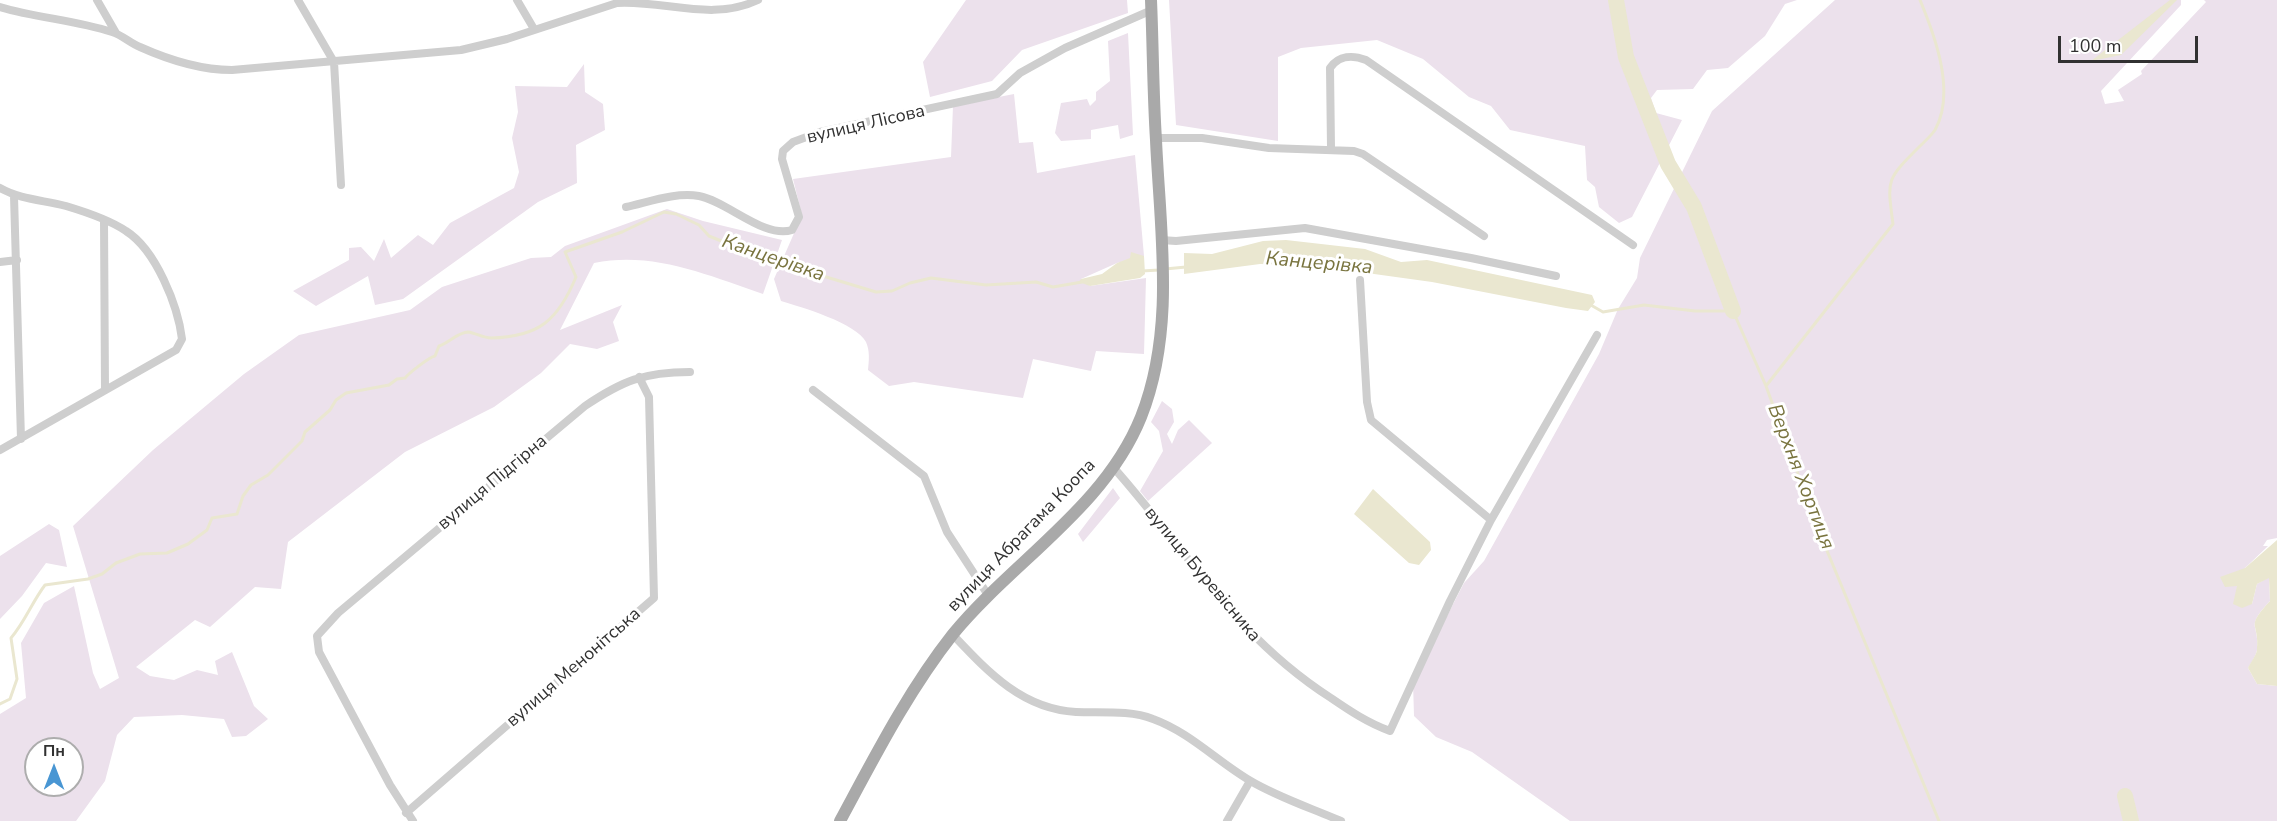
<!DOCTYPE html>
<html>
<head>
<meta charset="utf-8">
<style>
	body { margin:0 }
	#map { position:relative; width:2277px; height:821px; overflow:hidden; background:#fff; font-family:"Nunito Sans",sans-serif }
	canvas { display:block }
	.north { position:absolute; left:24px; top:737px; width:60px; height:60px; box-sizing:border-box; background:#fff; border:2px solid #adadad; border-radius:50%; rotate:0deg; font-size:16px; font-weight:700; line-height:24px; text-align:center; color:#313131 }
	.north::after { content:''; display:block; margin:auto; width:21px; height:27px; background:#4996d3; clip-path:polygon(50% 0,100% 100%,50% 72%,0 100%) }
	.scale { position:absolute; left:2058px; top:36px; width:140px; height:27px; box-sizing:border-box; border:3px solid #313131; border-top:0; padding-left:8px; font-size:18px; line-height:21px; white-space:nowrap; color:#313131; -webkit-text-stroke:4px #fff; paint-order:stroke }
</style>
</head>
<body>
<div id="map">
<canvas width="2277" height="821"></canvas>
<div class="north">Пн</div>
<div class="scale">100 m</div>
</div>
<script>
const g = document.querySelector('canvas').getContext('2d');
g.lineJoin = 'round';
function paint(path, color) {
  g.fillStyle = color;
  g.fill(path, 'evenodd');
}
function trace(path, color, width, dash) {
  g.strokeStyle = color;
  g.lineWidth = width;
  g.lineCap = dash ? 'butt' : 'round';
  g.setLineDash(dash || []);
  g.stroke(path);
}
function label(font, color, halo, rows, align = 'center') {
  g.font = font + ' "Nunito Sans",sans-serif';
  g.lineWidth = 6;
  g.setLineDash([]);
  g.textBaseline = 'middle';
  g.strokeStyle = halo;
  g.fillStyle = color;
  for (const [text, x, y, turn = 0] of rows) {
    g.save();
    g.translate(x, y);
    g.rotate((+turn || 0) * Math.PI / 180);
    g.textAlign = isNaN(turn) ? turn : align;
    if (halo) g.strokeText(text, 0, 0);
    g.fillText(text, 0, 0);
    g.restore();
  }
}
paint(new Path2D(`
	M 966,0 L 1127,0 L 1128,13 L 1022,50 L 992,81 L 930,97 L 923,62 Z
	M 1169,0 L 1797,0 L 1785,4 L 1765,36 L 1728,68 L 1707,70 L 1693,89 L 1657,90 L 1651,98 L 1656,113 L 1682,120 L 1632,217 L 1619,223 L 1599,207 L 1595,187 L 1587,180 L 1585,146 L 1510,130 L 1491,106 L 1469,97 L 1423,59 L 1377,40 L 1301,48 L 1278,57 L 1278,141 L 1176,125 Z
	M 1835,0 L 2181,0 L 2181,5 L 2101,91 L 2105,104 L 2124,101 L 2118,90 L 2142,74 L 2141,71 L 2206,2 L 2204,0 L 2277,0 L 2277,538 L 2267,540 L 2263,546 L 2268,546 L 2245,568 L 2237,585 L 2252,604 L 2257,584 L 2269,577 L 2270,601 C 2244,629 2260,622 2257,650 C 2256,656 2251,663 2248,668 L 2257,684 L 2277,686 L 2277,821 L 1570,821 L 1472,752 L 1436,737 L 1414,716 L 1413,682 L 1464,583 L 1484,561 L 1599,354 L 1618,309 L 1637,278 L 1640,258 L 1712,111 Z
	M 1128,33 L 1133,135 L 1120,139 L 1118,125 L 1091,130 L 1091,139 L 1061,141 L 1055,133 L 1061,103 L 1087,99 L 1090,106 L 1096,100 L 1096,92 L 1110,81 L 1108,41 Z
	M 584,64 L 585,92 L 603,104 L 605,130 L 576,145 L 577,183 L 538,202 L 403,299 L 375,305 L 368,276 L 316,306 L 293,291 L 349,260 L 349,248 L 361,247 L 374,261 L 384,239 L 391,258 L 418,235 L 433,245 L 450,223 L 514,188 L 519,172 L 512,138 L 518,112 L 515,86 L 567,87 Z
	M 1014,94 L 1019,143 L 1033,142 L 1037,173 L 1135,155 L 1144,256 L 1117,263 L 1081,279 L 1090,286 L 1146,278 L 1144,354 L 1096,351 L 1091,371 L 1033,359 L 1023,398 L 914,382 L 889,386 L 868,370 C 869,360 870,351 866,342 C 856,323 801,307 781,301 L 774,279 L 802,215 L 793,179 L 951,157 L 953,106 Z
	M 667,209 L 703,221 L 782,240 L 763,294 C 707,275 653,251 594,263 L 560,330 L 622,305 L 613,322 L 619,341 L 597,349 L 570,344 L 541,373 L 494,407 L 405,452 L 288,542 L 281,589 L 255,587 L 210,627 L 195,620 L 136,667 L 150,676 L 174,680 L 197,670 L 218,675 L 215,661 L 232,652 L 254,706 L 268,719 L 246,736 L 232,737 L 224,719 L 182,715 L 134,717 L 117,735 L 105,781 L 76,821 L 0,821 L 0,714 L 26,698 L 21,643 L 44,603 L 74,586 L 93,673 L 100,689 L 119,678 L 73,526 L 153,450 L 244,374 L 299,335 L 410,310 L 442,287 L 531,258 L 551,257 L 565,246 ZM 36,749 L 72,749 L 72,785 L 36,785 Z
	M 1162,401 L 1172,409 L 1174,422 L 1167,434 L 1172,444 L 1178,430 L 1189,420 L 1212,443 L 1148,501 L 1140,491 L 1163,451 L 1159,431 L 1151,422 Z
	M 1113,488 L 1120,498 L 1083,542 L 1078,534 Z
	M 49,524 L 59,530 L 67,567 L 46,563 L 22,596 L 0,619 L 0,556 Z`), '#ece1ec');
paint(new Path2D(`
	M 2170,0 L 2177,0 L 2121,55 L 2091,61 Z
	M 1286,240 L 1365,249 L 1401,262 L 1427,260 L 1592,295 L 1595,302 L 1588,311 L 1566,308 L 1432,282 L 1309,265 L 1260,264 L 1184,274 L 1184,253 L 1212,254 L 1263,241 Z
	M 1131,252 L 1144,256 L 1145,274 L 1140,278 L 1090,286 L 1079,282 L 1081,279 L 1102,274 L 1117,263 L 1130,258 Z
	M 1373,489 L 1430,542 L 1431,550 L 1419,565 L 1409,563 L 1354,514 Z
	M 2277,540 L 2277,686 L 2257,684 L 2248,668 C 2250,663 2256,656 2257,650 C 2260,621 2244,629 2270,601 L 2269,578 L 2257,584 L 2252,604 L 2242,608 L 2233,604 L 2237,586 L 2225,587 L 2220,577 L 2245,568 Z`), '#eae7d0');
trace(new Path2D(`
	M 1920,0 C 1935,36 1956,92 1935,130 C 1931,136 1924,142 1919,147 C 1886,180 1887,179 1893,224 L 1766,386 L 1818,529 L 1939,821
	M 1165,269 L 1186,267
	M 1142,271 L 1159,270
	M 1589,304 L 1603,312 L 1644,305 L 1695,311 L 1733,311 L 1766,386
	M 0,704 L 10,699 L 17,679 L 11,638 C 25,622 32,602 45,585 L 88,579 L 102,574 L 116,563 L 140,554 L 167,553 L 188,544 L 207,530 L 212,518 L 237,514 L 243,496 L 251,485 L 268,475 L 302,441 L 305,432 L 330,410 L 336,400 L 346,393 L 389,385 L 397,379 L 405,378 C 408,374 429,357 435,356 L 439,346 C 449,343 458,332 468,332 C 476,333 483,338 491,338 C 539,337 558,320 576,277 L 565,252 L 622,232 L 664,212 L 676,214 L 699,225 L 709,236 L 736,247 L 782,262 L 807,266 L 813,273 L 876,292 L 892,291 L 910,283 L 931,278 L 986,285 L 1036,282 L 1053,287 L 1082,282`), '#eae7d0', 3);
trace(new Path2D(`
	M 1616,0 L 1626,57 L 1668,164 L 1694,207 L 1733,311
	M 2125,796 L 2131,821`), '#eae7d0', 16);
trace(new Path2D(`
	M 97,0 L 116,33
	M 298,0 L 334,62 L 341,185
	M 517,0 L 534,29
	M 0,7 C 37,18 75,20 112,32 C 122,35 130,43 140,47 C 169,60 200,70 232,70 L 461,50 L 507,39 L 617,3 C 665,0 712,22 758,0
	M 1156,138 L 1202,138 L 1269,148 L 1354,151 L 1363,154 L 1484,236
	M 1331,148 L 1330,68 C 1339,55 1353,55 1366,60 L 1633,245
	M 0,188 C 21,200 44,200 66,206 C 86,212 110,220 126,231 C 156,250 178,306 182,339 L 176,350 L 0,450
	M 14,196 L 21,439
	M 626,207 C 649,202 675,192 699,196 C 727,201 764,239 792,230 L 799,217 L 782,159 L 783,151 L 793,142 L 820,132 L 997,94 L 1020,73 L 1065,48 L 1152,10
	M 104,220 L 105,390
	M 1161,240 L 1176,241 L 1305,228 L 1471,258 L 1556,276
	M 0,262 L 17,260
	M 1360,280 L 1367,402 L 1371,420 L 1491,520
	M 813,390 L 924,476 L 947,532 L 988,595
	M 1113,467 C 1188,551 1233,635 1331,698 C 1350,711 1368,723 1390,731 L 1450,601 L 1491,520 L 1597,335
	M 953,635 C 988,672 1022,709 1076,712 C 1101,713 1130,710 1153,719 C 1189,732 1217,761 1249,780 C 1277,797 1311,808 1341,821
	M 406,813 L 654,598 L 649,397 L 639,377
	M 413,821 L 390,785 L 319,652 L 317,636 L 338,613 L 585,406 C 622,381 644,372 690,372
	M 1227,821 L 1250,781`), '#cecece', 8);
trace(new Path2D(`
	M 840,821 C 874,758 908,691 953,634 C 1013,561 1105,507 1141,417 C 1176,329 1160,231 1156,140 C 1153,93 1153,47 1151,0`), '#a9a9a9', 12);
label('18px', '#313131', '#fff', [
	["вулиця Лісова",866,125,-13],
	["вулиця Підгірна",493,483,-40],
	["вулиця Абрагама Коопа",1022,536,-46],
	["вулиця Буревісника",1202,575,50],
	["вулиця Менонітська",574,668,-41]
]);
label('italic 20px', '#79743f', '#fff', [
	["Канцерівка",773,259,19],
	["Канцерівка",1319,264,5],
	["Верхня Хортиця",1800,477,69]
]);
</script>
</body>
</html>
